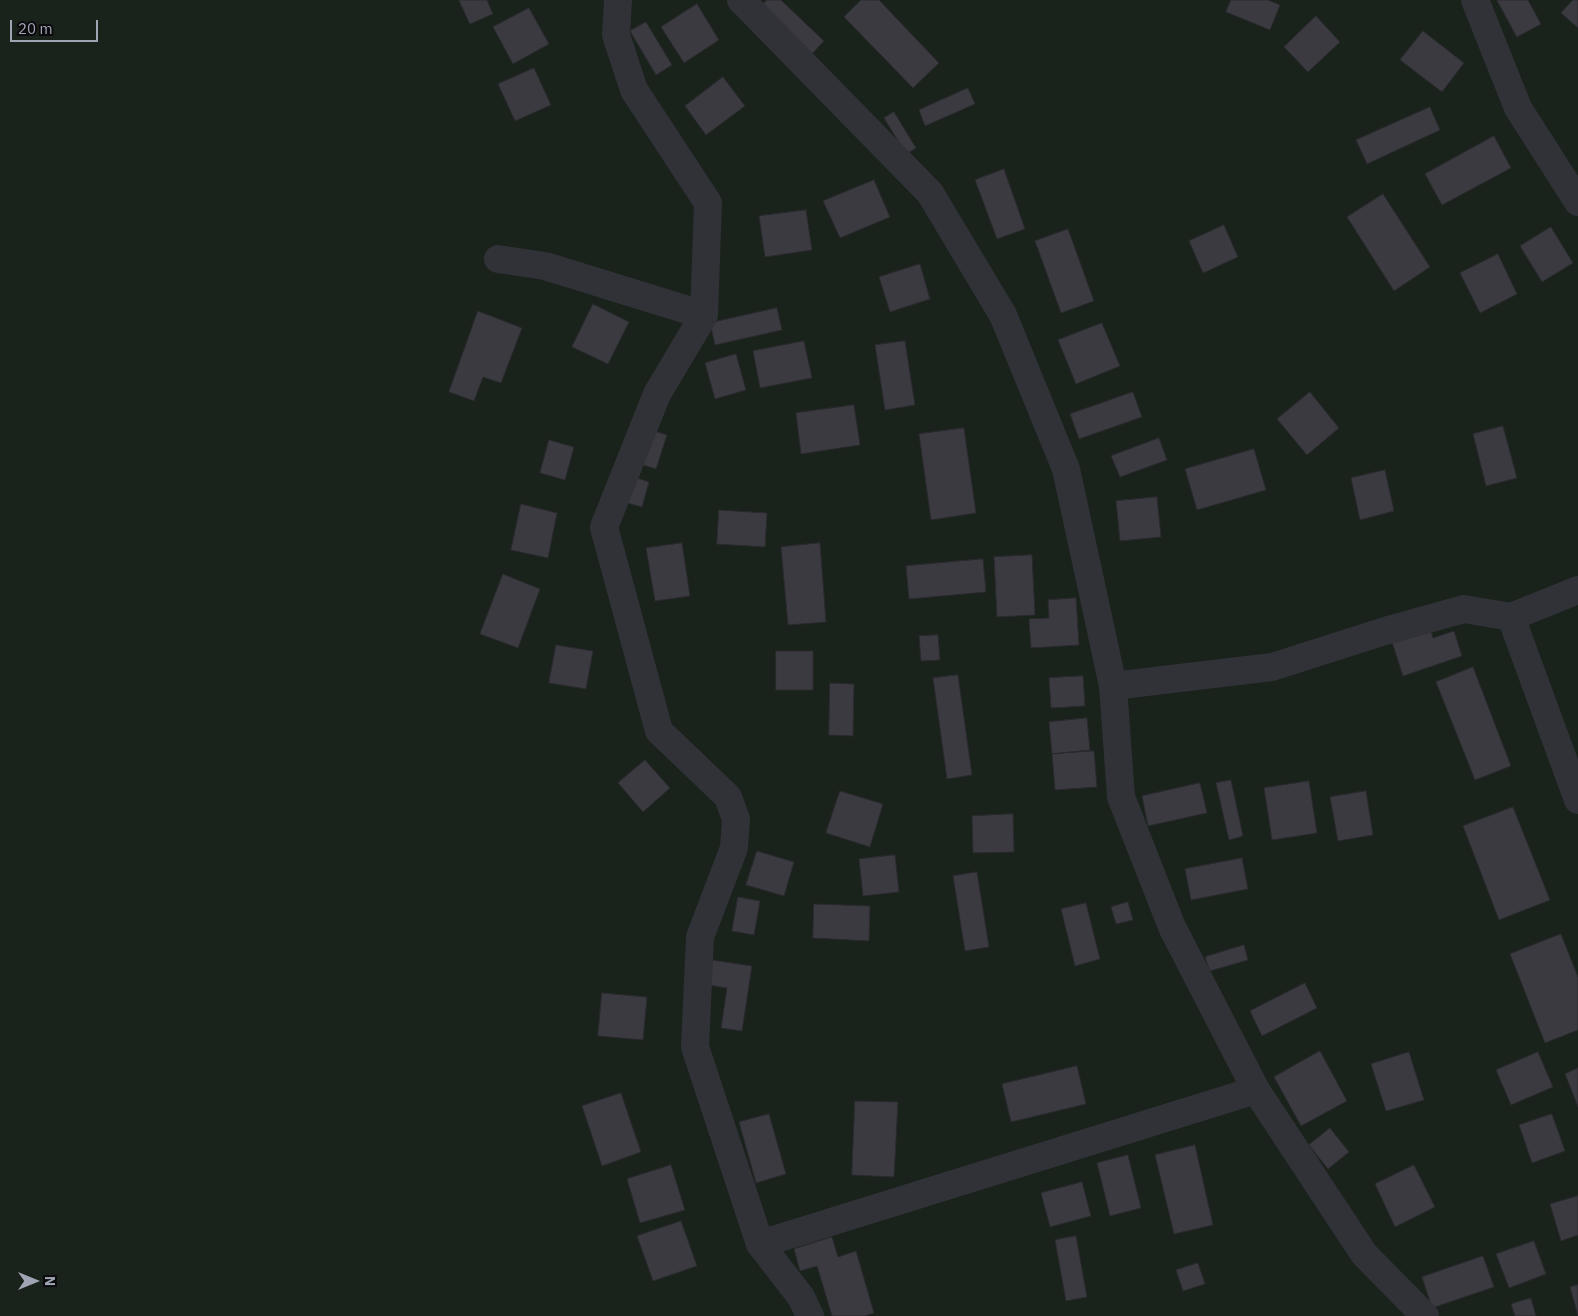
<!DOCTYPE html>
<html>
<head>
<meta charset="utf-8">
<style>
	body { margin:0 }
	#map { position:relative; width:1578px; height:1316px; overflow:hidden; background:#101012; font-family:"IBM Plex Sans",sans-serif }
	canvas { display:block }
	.north { position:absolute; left:10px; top:1256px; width:50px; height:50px; -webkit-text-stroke:4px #0b0b0d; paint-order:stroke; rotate:90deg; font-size:14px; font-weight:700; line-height:20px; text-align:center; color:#a0a5b4 }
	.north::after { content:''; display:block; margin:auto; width:18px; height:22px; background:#a0a5b4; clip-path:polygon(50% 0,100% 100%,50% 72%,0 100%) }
	.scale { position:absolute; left:10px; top:20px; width:88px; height:22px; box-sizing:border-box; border:2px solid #a0a5b4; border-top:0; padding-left:6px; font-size:15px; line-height:18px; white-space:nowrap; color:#a0a5b4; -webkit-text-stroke:4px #0b0b0d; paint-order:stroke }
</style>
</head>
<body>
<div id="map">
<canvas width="1578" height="1316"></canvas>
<div class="north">N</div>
<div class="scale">20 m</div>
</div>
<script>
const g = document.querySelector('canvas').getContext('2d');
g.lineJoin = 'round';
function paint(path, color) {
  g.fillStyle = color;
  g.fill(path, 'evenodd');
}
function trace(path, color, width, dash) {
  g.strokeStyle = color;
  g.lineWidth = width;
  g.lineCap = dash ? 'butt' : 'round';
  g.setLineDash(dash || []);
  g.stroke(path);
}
paint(new Path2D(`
	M 0,0 L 1578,0 L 1578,1316 L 0,1316 Z`), '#1a221c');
const building = new Path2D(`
	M 459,0 L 487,0 L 493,14 L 470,24 Z
	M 767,0 L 781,0 L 824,41 L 811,55 L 760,7 Z
	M 861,0 L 879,0 L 939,63 L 913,88 L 844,17 Z
	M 1231,0 L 1268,0 L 1280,5 L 1270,30 L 1226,12 Z
	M 1497,0 L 1528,0 L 1541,24 L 1517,37 Z
	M 1573,0 L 1578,0 L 1578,28 L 1561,13 Z
	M 697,4 L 719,40 L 684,63 L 661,27 Z
	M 529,8 L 549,44 L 513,64 L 493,27 Z
	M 1316,16 L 1340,42 L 1308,72 L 1284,47 Z
	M 646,22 L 672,65 L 656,75 L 630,31 Z
	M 1423,31 L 1464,63 L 1442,92 L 1400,60 Z
	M 534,68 L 551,105 L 515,121 L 498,84 Z
	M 723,77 L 745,106 L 706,135 L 685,106 Z
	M 968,88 L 975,104 L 925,126 L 919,110 Z
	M 1430,107 L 1440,130 L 1367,164 L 1356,140 Z
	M 894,112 L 916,148 L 906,154 L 884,118 Z
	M 1494,136 L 1511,168 L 1442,205 L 1425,174 Z
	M 1004,169 L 1025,229 L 997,239 L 975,180 Z
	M 874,180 L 890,217 L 840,238 L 823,201 Z
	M 1383,194 L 1430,267 L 1394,291 L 1347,217 Z
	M 806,210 L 812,250 L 765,257 L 759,216 Z
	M 1224,225 L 1238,257 L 1203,273 L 1189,241 Z
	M 1551,227 L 1573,263 L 1542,282 L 1520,246 Z
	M 1068,229 L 1094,301 L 1061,313 L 1035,241 Z
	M 1498,254 L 1517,294 L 1480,313 L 1460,273 Z
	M 920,264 L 930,299 L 890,312 L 879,277 Z
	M 593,304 L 629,322 L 608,364 L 572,347 Z
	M 777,308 L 782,330 L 715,345 L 710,323 Z
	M 478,311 L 522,328 L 501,383 L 483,377 L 474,401 L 449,392 Z
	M 1102,323 L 1120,366 L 1076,384 L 1058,340 Z
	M 804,341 L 812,378 L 760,388 L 753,351 Z
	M 905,341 L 915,405 L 885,410 L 875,345 Z
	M 736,354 L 746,390 L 715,399 L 705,363 Z
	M 1133,392 L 1142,417 L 1079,439 L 1070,414 Z
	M 1310,392 L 1339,428 L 1307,455 L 1277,419 Z
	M 854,405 L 860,445 L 801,454 L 796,413 Z
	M 1503,426 L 1517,478 L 1486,486 L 1473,434 Z
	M 964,428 L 976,513 L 931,520 L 919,434 Z
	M 651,430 L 667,435 L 656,469 L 640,464 Z
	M 1159,438 L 1167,460 L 1120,477 L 1111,456 Z
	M 549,440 L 574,447 L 565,480 L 540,473 Z
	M 1254,449 L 1266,490 L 1197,510 L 1185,469 Z
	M 1385,470 L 1394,511 L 1360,520 L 1351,478 Z
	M 634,477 L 649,482 L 642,507 L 627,503 Z
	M 1157,497 L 1161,537 L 1120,541 L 1116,501 Z
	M 521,504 L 557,513 L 548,558 L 511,550 Z
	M 719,510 L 767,513 L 765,547 L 717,544 Z
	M 682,543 L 690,596 L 655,601 L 646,548 Z
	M 820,543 L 826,622 L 788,625 L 781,547 Z
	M 1032,555 L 1035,615 L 997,617 L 994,557 Z
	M 983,559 L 986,592 L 909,599 L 906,566 Z
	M 503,574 L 540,589 L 518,648 L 480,634 Z
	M 1076,598 L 1079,645 L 1031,648 L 1029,619 L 1049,618 L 1048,600 Z
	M 1429,626 L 1433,638 L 1454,631 L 1462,656 L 1403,676 L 1391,639 Z
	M 938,635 L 940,660 L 921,661 L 919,636 Z
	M 556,645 L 593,651 L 586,689 L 549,683 Z
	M 776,651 L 813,651 L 813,690 L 776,690 Z
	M 1473,667 L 1511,766 L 1475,780 L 1436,682 Z
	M 958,675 L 972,775 L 947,779 L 933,678 Z
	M 1083,676 L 1085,706 L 1051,708 L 1049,678 Z
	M 830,683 L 854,684 L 853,736 L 829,735 Z
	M 1087,718 L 1090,750 L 1052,754 L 1049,722 Z
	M 1094,751 L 1097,787 L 1055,790 L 1052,754 Z
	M 645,760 L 670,788 L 643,812 L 618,783 Z
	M 1231,780 L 1243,836 L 1229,840 L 1216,783 Z
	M 1309,781 L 1317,833 L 1272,840 L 1264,788 Z
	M 1200,783 L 1207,813 L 1148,826 L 1142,796 Z
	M 840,791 L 883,804 L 870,847 L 826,833 Z
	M 1366,791 L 1373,835 L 1338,841 L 1330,797 Z
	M 1513,807 L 1550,900 L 1499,920 L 1463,826 Z
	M 1013,814 L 1014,852 L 973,853 L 972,816 Z
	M 757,851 L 794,862 L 784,896 L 746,885 Z
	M 895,855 L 899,892 L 863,896 L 859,859 Z
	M 1242,858 L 1248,889 L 1191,900 L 1185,869 Z
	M 977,872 L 989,947 L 965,951 L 953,876 Z
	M 738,897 L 760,901 L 754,935 L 732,931 Z
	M 1128,902 L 1133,920 L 1116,924 L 1111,907 Z
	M 1086,903 L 1100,959 L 1075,966 L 1061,909 Z
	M 814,904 L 870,906 L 869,941 L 813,938 Z
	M 1561,934 L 1578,977 L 1578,1030 L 1545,1043 L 1510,954 Z
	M 1244,945 L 1248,960 L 1210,971 L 1205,957 Z
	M 712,960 L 752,966 L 742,1031 L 721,1028 L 727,988 L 709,985 Z
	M 1305,983 L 1317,1008 L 1262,1036 L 1250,1011 Z
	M 602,993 L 647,997 L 643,1040 L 598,1036 Z
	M 1320,1051 L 1347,1101 L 1301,1126 L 1274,1077 Z
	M 1409,1052 L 1424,1100 L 1386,1111 L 1371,1064 Z
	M 1538,1052 L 1553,1087 L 1511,1105 L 1496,1070 Z
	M 1077,1066 L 1086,1104 L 1011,1122 L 1002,1084 Z
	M 1578,1068 L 1578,1107 L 1565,1074 Z
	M 621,1093 L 641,1152 L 602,1166 L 582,1106 Z
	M 855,1101 L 898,1102 L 894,1177 L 852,1175 Z
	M 769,1114 L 786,1174 L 756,1183 L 739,1122 Z
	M 1552,1114 L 1565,1151 L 1532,1163 L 1519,1125 Z
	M 1330,1128 L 1349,1152 L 1328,1169 L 1309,1145 Z
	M 1195,1145 L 1213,1225 L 1174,1234 L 1155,1155 Z
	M 1128,1155 L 1141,1208 L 1110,1216 L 1097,1163 Z
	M 671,1165 L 685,1210 L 640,1223 L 627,1179 Z
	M 1414,1165 L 1435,1207 L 1395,1227 L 1375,1184 Z
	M 1082,1182 L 1091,1216 L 1050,1227 L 1041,1193 Z
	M 1578,1196 L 1578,1235 L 1561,1241 L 1550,1204 Z
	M 681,1221 L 697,1266 L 653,1281 L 637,1236 Z
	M 1076,1236 L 1087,1297 L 1066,1301 L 1055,1240 Z
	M 832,1237 L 838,1257 L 856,1251 L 874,1313 L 865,1316 L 832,1316 L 817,1266 L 800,1271 L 794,1249 Z
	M 1534,1241 L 1546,1274 L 1509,1288 L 1496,1254 Z
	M 1483,1256 L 1494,1287 L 1432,1308 L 1422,1277 Z
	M 1198,1263 L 1205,1284 L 1183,1291 L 1176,1270 Z
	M 1578,1285 L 1578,1316 L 1570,1287 Z
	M 1531,1298 L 1536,1316 L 1515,1316 L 1511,1304 Z`);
paint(building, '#3a3a40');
trace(building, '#2a2a2e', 1);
trace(new Path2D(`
	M 618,0 L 616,35 L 634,90 L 708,203 L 704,315 L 657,394 L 604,527 L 659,731 L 728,797 L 736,819 L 734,848 L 700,937 L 695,1047 L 760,1244 L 801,1297 L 810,1316
	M 741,0 L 930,193 L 1003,315 L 1066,469 L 1113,686 L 1121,797 L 1172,927 L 1256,1090 L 1364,1254 L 1425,1316
	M 1475,0 L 1518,108 L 1578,202
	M 498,259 L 545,266 L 704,315
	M 1511,617 L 1578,590
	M 1113,686 L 1272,667 L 1385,631 L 1464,609 L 1511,617 L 1578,800
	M 760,1244 L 1256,1090`), '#313237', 28);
</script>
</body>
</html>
